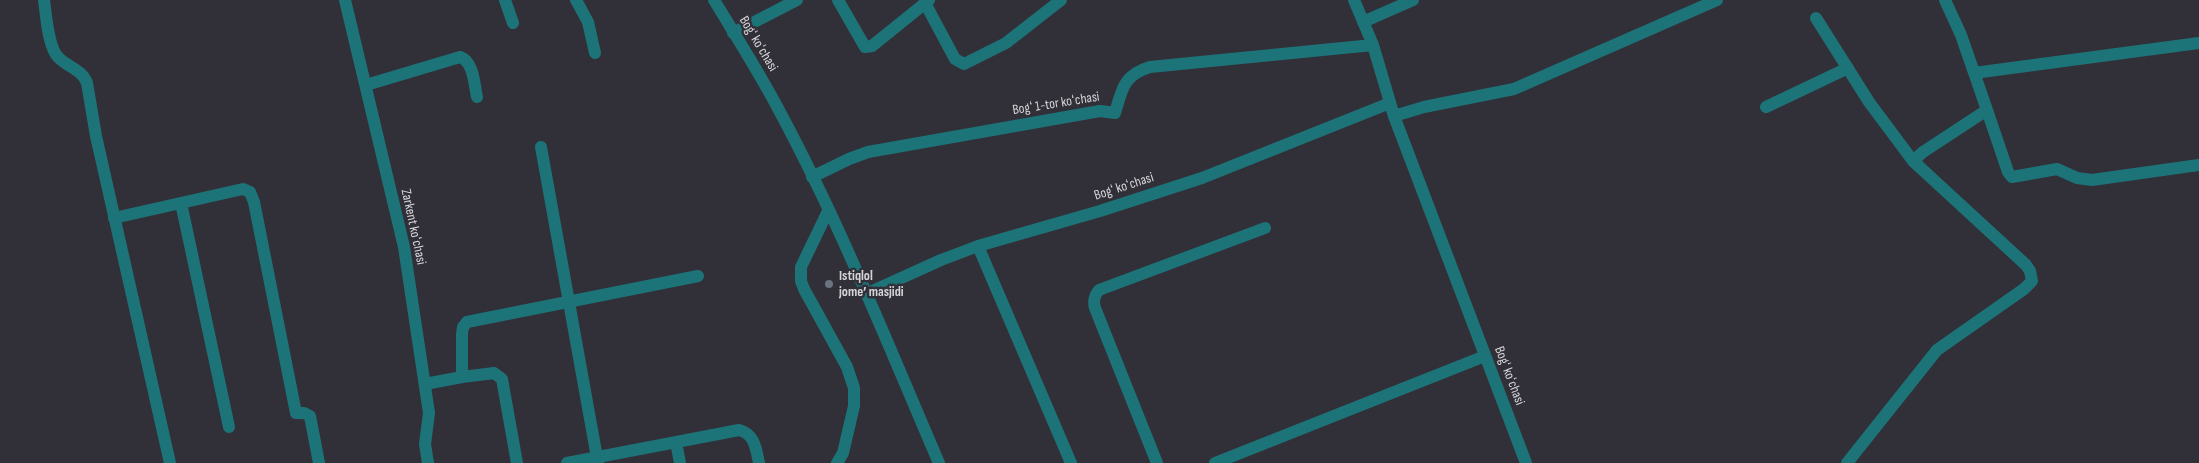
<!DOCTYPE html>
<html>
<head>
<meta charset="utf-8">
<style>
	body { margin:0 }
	canvas { display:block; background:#313038 }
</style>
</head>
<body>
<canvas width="2199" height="463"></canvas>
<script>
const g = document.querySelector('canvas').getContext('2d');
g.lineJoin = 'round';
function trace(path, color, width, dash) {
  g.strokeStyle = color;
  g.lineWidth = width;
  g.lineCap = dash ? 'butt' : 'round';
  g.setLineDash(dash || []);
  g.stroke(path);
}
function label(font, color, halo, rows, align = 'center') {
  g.font = font + ' "Sofia Sans Condensed",sans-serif';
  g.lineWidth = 5;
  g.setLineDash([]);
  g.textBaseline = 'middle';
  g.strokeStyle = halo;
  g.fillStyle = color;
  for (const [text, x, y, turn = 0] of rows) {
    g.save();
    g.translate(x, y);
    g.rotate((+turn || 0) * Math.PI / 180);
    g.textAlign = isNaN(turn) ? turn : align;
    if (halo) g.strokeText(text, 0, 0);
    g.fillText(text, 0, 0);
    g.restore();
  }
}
trace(new Path2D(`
	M 44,0 C 46,14 48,47 58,57 C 67,67 82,69 87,83 L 96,136 L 170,463
	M 345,0 L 404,247 L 429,413 L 425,444 L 428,463
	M 505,0 L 513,23
	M 576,0 L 588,22 L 595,53
	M 714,0 C 737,38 761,75 781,114 C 841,226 889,347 939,463
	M 838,0 L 865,47 L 872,46 L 929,0
	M 1354,0 L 1373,45 L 1394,116 L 1526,463
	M 925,3 L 955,59 L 964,64 L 1006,43 L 1061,0
	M 1816,18 L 1869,102 L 1913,161
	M 1363,22 L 1413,0
	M 733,33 L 797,0
	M 1974,73 L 2199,43
	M 366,85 L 460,57 C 474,62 474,84 477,97
	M 1766,107 L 1848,68
	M 1987,110 L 2008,172 L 2012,177 L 2057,169 L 2077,178 L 2092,180 L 2199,165
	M 1394,116 L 1424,107 L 1514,89 L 1717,0
	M 541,147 L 598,463
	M 812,177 L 849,159 L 868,152 L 1100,111 L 1115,113 C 1122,90 1123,75 1150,67 L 1373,45
	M 181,203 L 229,427
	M 828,211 L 801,267 L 801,281 L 804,289 L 847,367 L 854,388 L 854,406 L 843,453 L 837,463
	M 114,218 L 243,189 L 250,192 L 254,202 L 296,413 L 304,413 L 310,416 L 319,463
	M 978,246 L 1071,463
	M 866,294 L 941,260 L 978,246 L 1100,211 L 1202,178 L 1390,103
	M 462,377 L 494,373 L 502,379 L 517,463
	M 425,384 L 462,377 L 462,334 L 463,327 L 467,322 L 698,276
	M 676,442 L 680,463
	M 567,463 L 739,430 C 755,434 756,449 759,463
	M 1157,463 L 1095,308 C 1093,301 1094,296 1099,290 L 1265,228
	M 1215,463 L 1485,356
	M 1847,463 L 1937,350 L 2024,289 L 2032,281 L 2030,271 L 2026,265 L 1913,161 L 1923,152 L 1987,110 L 1961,35 L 1945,0`), '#1c7479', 12);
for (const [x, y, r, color] of [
	[829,284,5,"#6b7280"]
]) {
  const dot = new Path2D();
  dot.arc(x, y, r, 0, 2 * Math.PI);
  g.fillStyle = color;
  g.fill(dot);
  trace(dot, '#313038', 2);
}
label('14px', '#d4d4d9', '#313038', [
	["Bogʻ koʻchasi",758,44,59],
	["Bogʻ 1-tor koʻchasi",1056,104,-9],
	["Bogʻ koʻchasi",1124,187,-18],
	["Zarkent koʻchasi",413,227,78],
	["Bogʻ koʻchasi",1509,376,69]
]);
label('bold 14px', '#d4d4d9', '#313038', [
	["Istiqlol",839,276],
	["jome’ masjidi",839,292]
], 'left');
</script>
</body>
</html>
